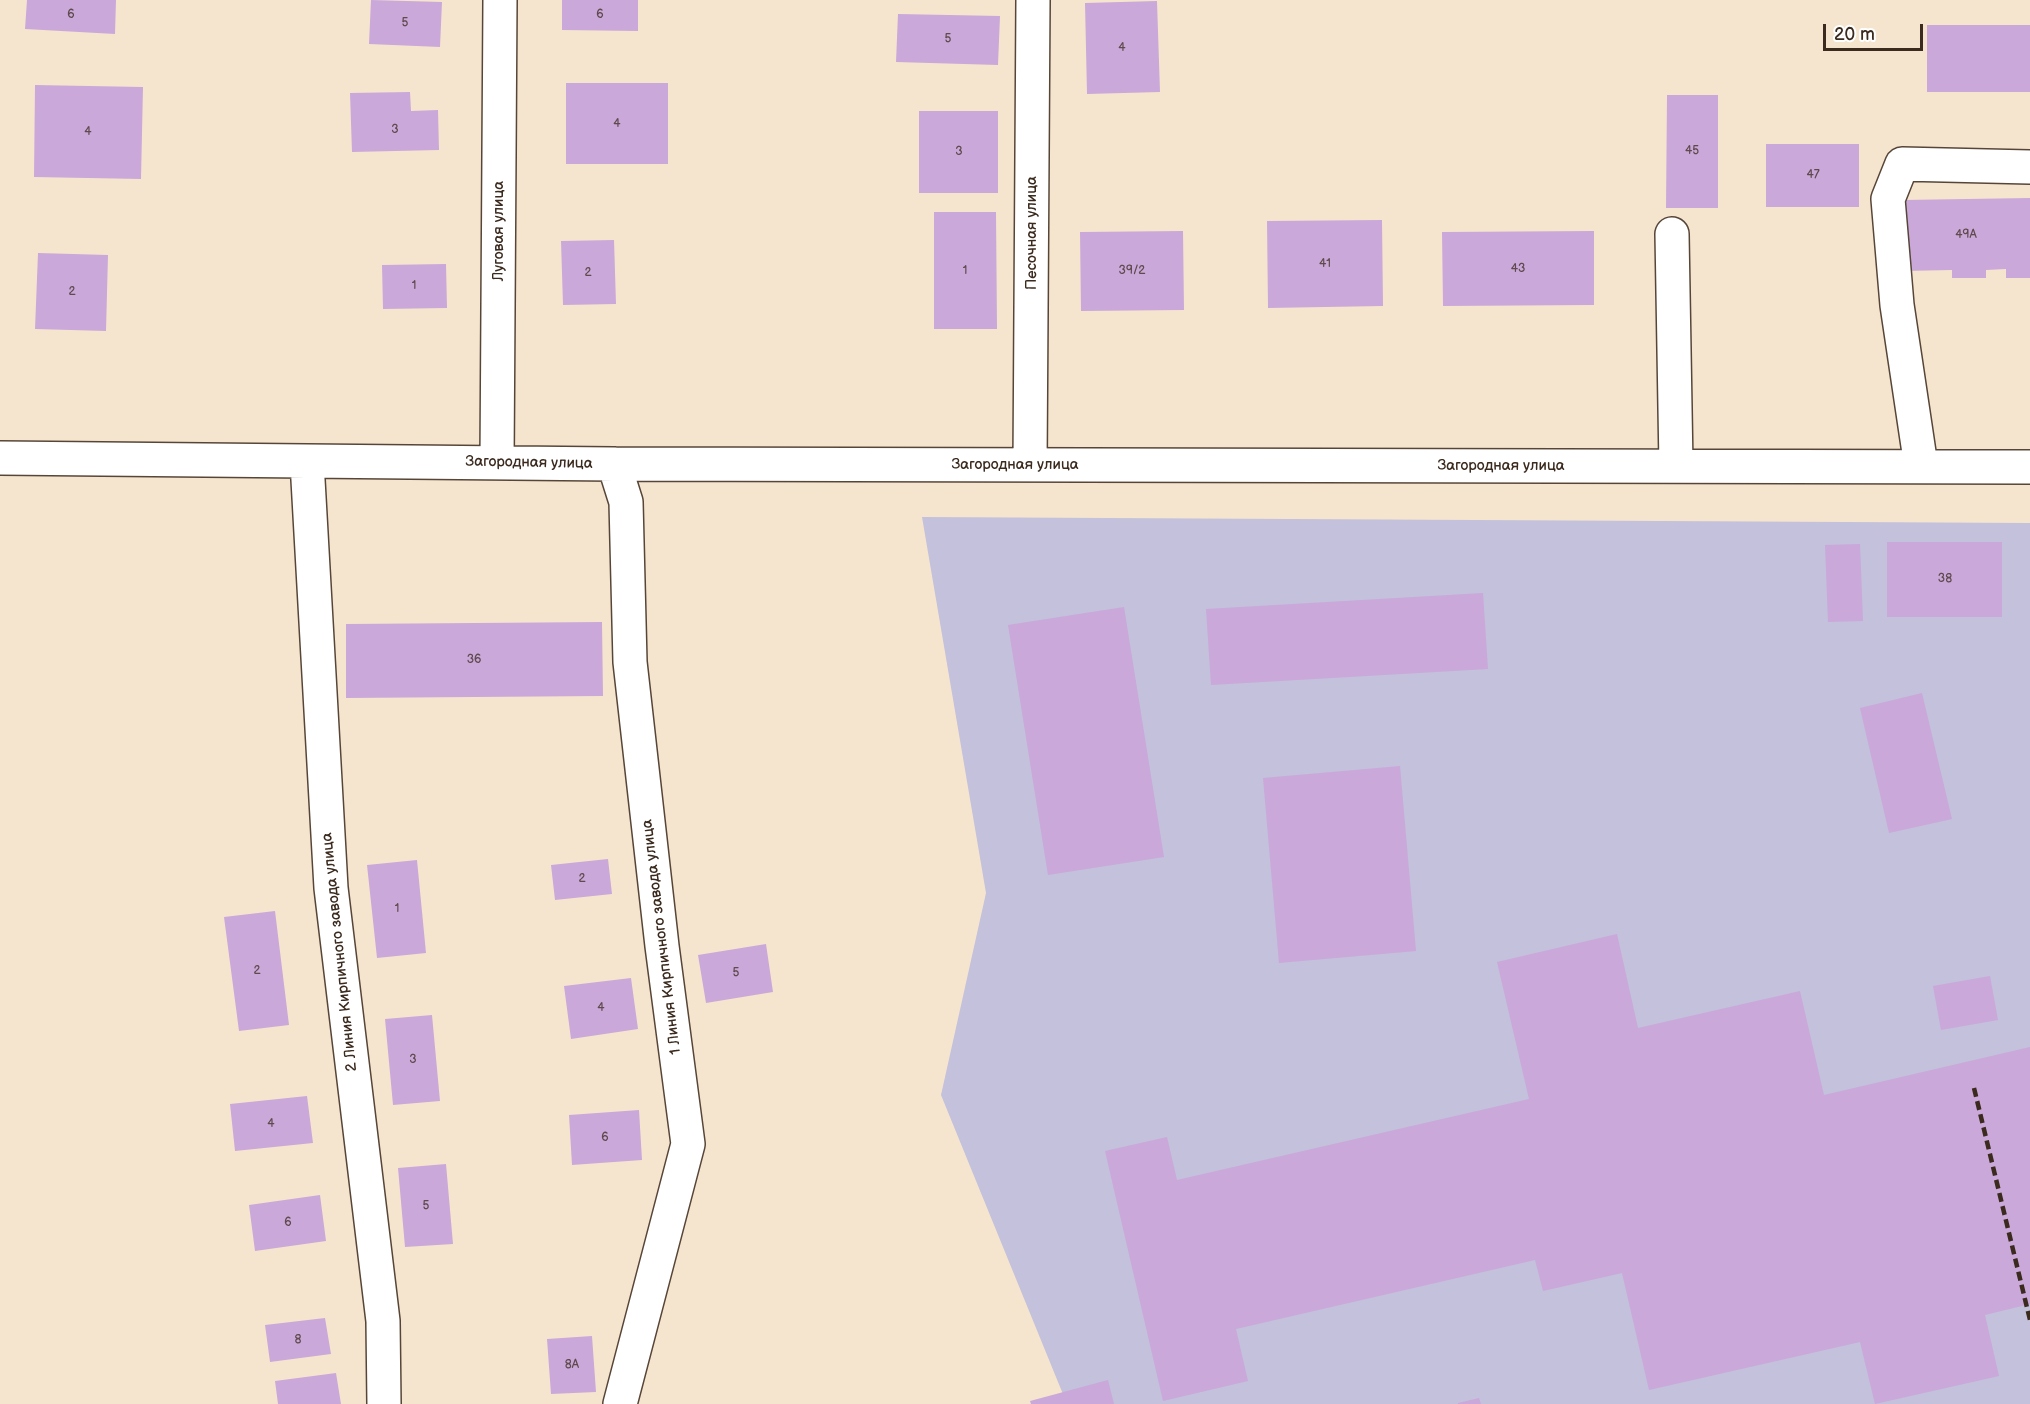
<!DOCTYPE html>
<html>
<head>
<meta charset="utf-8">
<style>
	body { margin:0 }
	#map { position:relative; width:2030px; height:1404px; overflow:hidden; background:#f6e5ce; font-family:"Balsamiq Sans",sans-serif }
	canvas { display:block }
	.scale { position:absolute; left:1823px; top:24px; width:100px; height:27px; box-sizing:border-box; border:3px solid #3b2a1e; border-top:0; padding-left:8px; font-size:18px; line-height:21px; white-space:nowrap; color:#3b2a1e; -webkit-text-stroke:4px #fff; paint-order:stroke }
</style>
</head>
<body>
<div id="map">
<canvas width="2030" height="1404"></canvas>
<div class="scale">20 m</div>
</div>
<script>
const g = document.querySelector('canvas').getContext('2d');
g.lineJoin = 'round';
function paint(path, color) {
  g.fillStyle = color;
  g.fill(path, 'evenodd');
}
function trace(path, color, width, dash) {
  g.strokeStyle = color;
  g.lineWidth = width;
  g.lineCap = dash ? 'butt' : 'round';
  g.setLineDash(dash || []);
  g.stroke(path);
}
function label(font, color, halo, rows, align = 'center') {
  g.font = font + ' "Balsamiq Sans",sans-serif';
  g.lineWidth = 4.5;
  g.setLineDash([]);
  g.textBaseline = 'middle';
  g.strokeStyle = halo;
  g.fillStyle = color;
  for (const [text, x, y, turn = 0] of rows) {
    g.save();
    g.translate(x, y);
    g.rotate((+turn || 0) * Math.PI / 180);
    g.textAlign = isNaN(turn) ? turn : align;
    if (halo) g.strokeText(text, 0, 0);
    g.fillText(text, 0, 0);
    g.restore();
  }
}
paint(new Path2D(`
	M 922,517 L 2030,523 L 2030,1404 L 1067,1404 L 941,1095 L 986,893 Z`), '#c3c1db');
paint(new Path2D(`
	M 27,0 L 116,0 L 115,34 L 25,29 Z
	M 371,0 L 442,2 L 440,47 L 369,44 Z
	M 562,0 L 638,0 L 638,31 L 562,30 Z
	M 1157,1 L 1160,92 L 1087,94 L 1085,3 Z
	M 898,14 L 1000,16 L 998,65 L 896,62 Z
	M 1927,25 L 2030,25 L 2030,92 L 1927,92 Z
	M 566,83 L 668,83 L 668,164 L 566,164 Z
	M 35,85 L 143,87 L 141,179 L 34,177 Z
	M 410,92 L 411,111 L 438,110 L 439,150 L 352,152 L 350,93 Z
	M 1667,95 L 1718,95 L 1718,208 L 1666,208 Z
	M 919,111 L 998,111 L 998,193 L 919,193 Z
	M 1766,144 L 1859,144 L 1859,207 L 1766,207 Z
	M 2030,198 L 2030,278 L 2006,278 L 2006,269 L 1986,270 L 1986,278 L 1952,278 L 1952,270 L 1903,271 L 1902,200 Z
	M 934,212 L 996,212 L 997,329 L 934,329 Z
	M 1382,220 L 1383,306 L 1268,308 L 1267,221 Z
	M 1183,231 L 1184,310 L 1081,311 L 1080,232 Z
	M 1594,231 L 1594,305 L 1443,306 L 1442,232 Z
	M 614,240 L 616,304 L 563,305 L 561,241 Z
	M 38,253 L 108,255 L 106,331 L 35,329 Z
	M 446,264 L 447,308 L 383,309 L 382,265 Z
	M 1887,542 L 2002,542 L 2002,617 L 1887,617 Z
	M 1860,544 L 1863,621 L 1828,622 L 1825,545 Z
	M 1483,593 L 1488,669 L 1211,685 L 1206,609 Z
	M 1124,607 L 1164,857 L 1048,875 L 1008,625 Z
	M 602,622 L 603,696 L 346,698 L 346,624 Z
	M 1922,693 L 1952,819 L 1889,833 L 1860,708 Z
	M 1400,766 L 1416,951 L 1279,963 L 1263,778 Z
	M 608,859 L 612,894 L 555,900 L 551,865 Z
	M 417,860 L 426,953 L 377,958 L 367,865 Z
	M 275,911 L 289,1025 L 239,1031 L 224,917 Z
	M 1617,934 L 1638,1028 L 1800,991 L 1824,1095 L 2030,1047 L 2030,1304 L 1985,1315 L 1999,1376 L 1875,1404 L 1860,1342 L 1649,1390 L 1622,1273 L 1543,1291 L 1535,1260 L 1236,1329 L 1248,1381 L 1163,1401 L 1105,1151 L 1167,1137 L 1177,1180 L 1529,1099 L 1497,962 Z
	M 766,944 L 773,992 L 706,1003 L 698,955 Z
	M 1990,976 L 1998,1020 L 1941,1030 L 1933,986 Z
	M 631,978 L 638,1029 L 571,1039 L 564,986 Z
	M 432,1015 L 440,1101 L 393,1105 L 385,1019 Z
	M 307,1096 L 313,1143 L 235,1151 L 230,1104 Z
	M 639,1110 L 642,1160 L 572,1165 L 569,1115 Z
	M 446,1164 L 453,1244 L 405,1247 L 398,1168 Z
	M 320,1195 L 326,1241 L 255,1251 L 249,1205 Z
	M 325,1318 L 331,1354 L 270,1362 L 265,1325 Z
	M 592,1336 L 596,1392 L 551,1394 L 547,1339 Z
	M 336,1373 L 341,1404 L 278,1404 L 275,1381 Z
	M 1108,1380 L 1114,1404 L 1031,1404 L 1030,1401 Z
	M 1479,1398 L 1481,1404 L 1458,1404 L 1458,1403 Z`), '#caa8da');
const minor = new Path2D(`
	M 1672,234 L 1676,466
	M 0,458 L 614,464 L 2030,467
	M 307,462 L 331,888 L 383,1321 L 384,1404
	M 497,462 L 500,0
	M 614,464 L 626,502 L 630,662 L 662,946 L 688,1144 L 620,1404
	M 1030,465 L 1033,0
	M 1921,466 L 1897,305 L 1888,199 L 1902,164 L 2030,167`);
trace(minor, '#574638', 36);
trace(minor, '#fff', 33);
trace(new Path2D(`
	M 1974,1088 L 2030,1320`), '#3b2a1e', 4.5, [9, 4.5]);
label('12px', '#5f4a4d', null, [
	["6",71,15],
	["6",600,15],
	["5",405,23],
	["5",948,39],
	["4",1122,48],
	["4",617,124],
	["3",395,130],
	["4",88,132],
	["45",1692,151],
	["3",959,152],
	["47",1813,175],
	["49А",1966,235],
	["41",1325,264],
	["43",1518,269],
	["1",965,271],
	["39/2",1132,271],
	["2",588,273],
	["1",414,286],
	["2",72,292],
	["38",1945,579],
	["36",474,660],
	["2",582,879],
	["1",397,909],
	["2",257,971],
	["5",736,973],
	["4",601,1008],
	["3",413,1060],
	["4",271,1124],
	["6",605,1138],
	["5",426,1206],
	["6",288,1223],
	["8",298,1340],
	["8А",572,1365]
]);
label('15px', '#3b2a1e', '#fff', [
	["Луговая улица",499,231,-90],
	["Песочная улица",1032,233,-90],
	["Загородная улица",529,463,1],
	["Загородная улица",1015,465],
	["Загородная улица",1501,466],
	["1 Линия Кирпичного завода улица",662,937,-97],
	["2 Линия Кирпичного завода улица",340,952,-96]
]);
</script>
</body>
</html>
